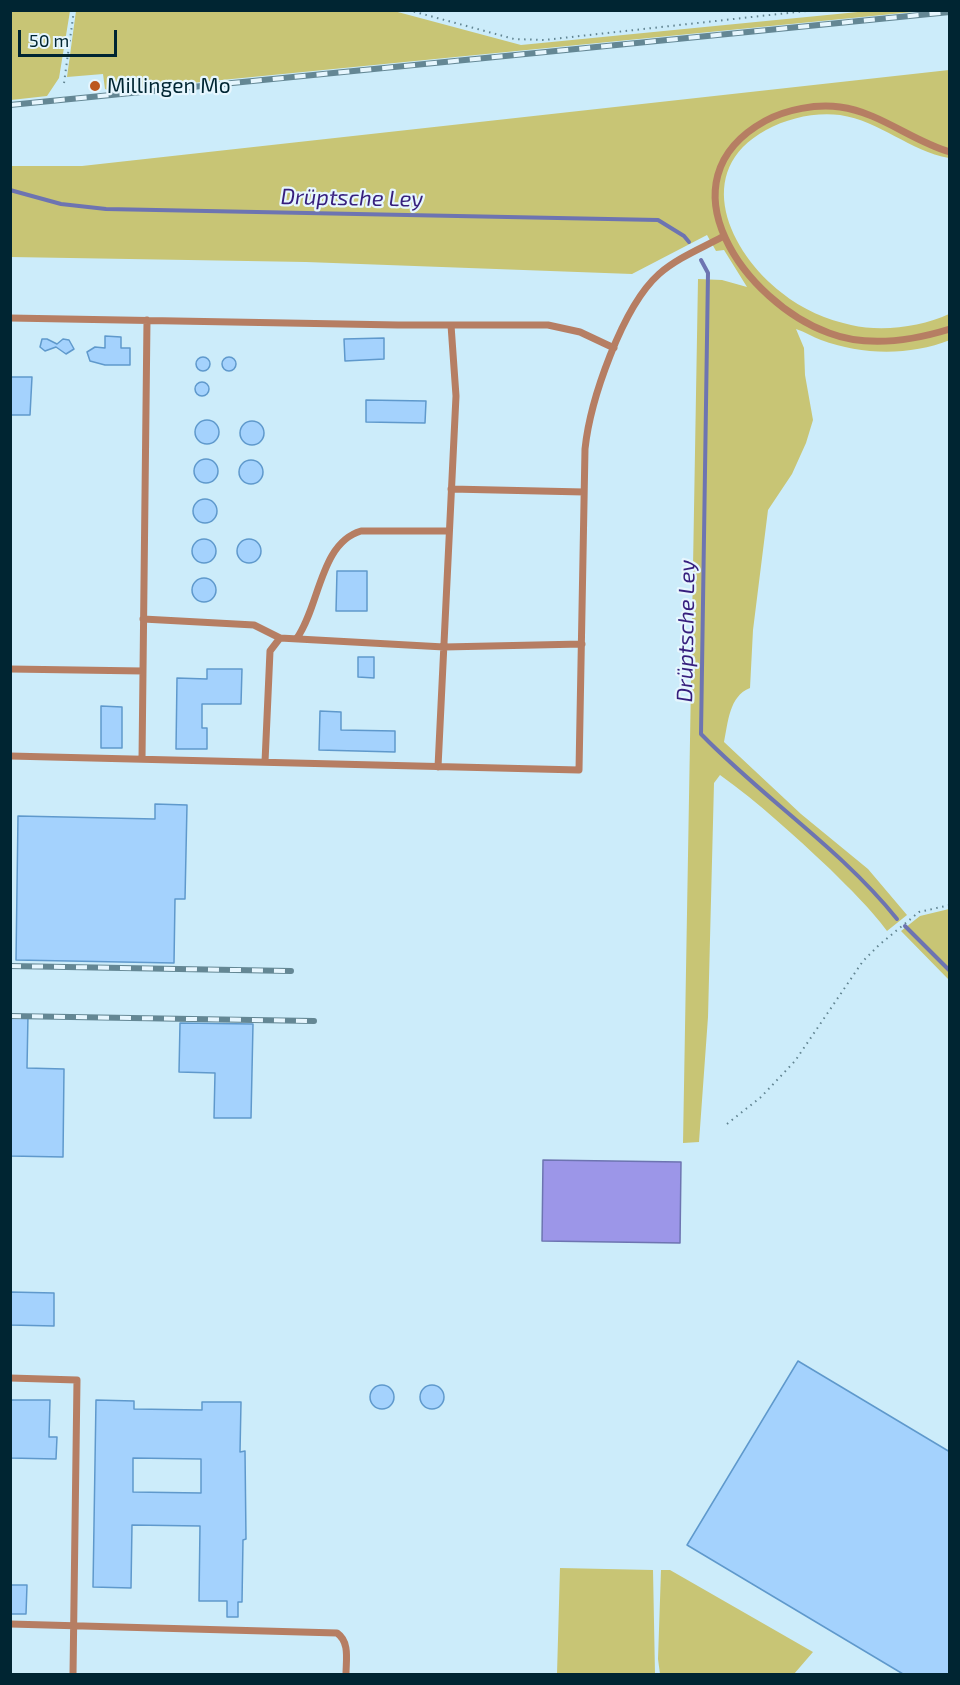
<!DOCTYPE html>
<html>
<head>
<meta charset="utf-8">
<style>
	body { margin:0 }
	#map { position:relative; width:960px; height:1685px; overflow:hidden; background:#ccecfa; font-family:"Exo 2",sans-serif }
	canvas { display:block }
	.frame { position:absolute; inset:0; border:12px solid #002532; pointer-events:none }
	.scale { position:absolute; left:18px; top:30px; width:99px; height:27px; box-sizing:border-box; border:3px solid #002532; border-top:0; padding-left:8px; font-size:18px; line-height:21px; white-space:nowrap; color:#002532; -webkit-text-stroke:4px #e6f6fe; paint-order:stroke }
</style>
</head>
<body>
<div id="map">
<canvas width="960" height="1685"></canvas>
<div class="frame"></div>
<div class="scale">50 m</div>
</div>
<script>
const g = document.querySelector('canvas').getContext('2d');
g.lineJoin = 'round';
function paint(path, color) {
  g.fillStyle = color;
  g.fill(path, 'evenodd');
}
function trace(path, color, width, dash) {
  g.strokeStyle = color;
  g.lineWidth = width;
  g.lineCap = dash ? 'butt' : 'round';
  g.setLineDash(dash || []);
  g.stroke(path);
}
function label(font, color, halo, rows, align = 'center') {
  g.font = font + ' "Exo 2",sans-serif';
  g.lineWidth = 4.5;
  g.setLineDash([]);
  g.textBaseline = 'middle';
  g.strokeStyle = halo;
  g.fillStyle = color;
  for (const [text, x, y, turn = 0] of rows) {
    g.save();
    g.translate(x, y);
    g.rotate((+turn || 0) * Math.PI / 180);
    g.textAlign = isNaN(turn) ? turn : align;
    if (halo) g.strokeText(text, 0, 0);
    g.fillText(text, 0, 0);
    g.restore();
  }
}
paint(new Path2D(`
	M 10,11 L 70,11 L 59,78 L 47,96 L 11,100 Z
	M 76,11 L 394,11 L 521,45 L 868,11 L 923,11 L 110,91 L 105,89 L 103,74 L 67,77 Z
	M 949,70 L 949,158 C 910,151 880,121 840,115 C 815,112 788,118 766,130 C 691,171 729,252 782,293 C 801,309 828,320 851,325 C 882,332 921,327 949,314 L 950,340 C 909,356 862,355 821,340 C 813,337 805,332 796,329 L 804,348 L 805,375 L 813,420 L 806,443 L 792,474 L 768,510 L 753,630 L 750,688 C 729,696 728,723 724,742 L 801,814 L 868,869 L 907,915 L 887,931 C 870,908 850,889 830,869 C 795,836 759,803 720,775 L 714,783 L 708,1017 L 699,1142 L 683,1143 L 698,279 L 722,280 L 747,287 L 724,250 L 716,251 L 707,235 L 632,274 L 306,262 L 11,257 L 11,166 L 82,166 Z
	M 949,909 L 950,909 L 949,980 L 901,931 L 920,916 Z
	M 560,1568 L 653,1570 L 655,1674 L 557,1674 Z
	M 661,1570 L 670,1570 L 813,1652 L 794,1674 L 660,1674 L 658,1659 Z`), '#c8c575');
const water = new Path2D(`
	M 543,1160 L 681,1162 L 680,1243 L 542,1241 Z`);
paint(water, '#9c96e8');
trace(water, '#6d74b1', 1.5);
trace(new Path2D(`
	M 10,190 L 61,204 L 106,209 L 658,220 L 684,236 L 689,242
	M 701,260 L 708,273 L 701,734 C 764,799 841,849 897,919
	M 905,926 L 950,971`), '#6d74b1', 4);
const building = new Path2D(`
	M 105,336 L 121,337 L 121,348 L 130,348 L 130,365 L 105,365 L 90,361 L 87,352 L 95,347 L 105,348 Z
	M 384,338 L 384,359 L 345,361 L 344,339 Z
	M 42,339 L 47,339 L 57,344 L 63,339 L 69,340 L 74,349 L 66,354 L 56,347 L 45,351 L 40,347 Z
	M196 364a7 7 0 1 1 14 0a7 7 0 1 1-14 0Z
	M222 364a7 7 0 1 1 14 0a7 7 0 1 1-14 0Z
	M 10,377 L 32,377 L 30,415 L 10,415 Z
	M195 389a7 7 0 1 1 14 0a7 7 0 1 1-14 0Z
	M 366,400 L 426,401 L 425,423 L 366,422 Z
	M195 432a12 12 0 1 1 24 0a12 12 0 1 1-24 0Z
	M240 433a12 12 0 1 1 24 0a12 12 0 1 1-24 0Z
	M194 471a12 12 0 1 1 24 0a12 12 0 1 1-24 0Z
	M239 472a12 12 0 1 1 24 0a12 12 0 1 1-24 0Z
	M193 511a12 12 0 1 1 24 0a12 12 0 1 1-24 0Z
	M192 551a12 12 0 1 1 24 0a12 12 0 1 1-24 0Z
	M237 551a12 12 0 1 1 24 0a12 12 0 1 1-24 0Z
	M 337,571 L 367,571 L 367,611 L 336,611 Z
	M192 590a12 12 0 1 1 24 0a12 12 0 1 1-24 0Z
	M 358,657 L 374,657 L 374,678 L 358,677 Z
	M 207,669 L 242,669 L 241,704 L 202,704 L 202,728 L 207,728 L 207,749 L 176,749 L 177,678 L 207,679 Z
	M 101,706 L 122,707 L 122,748 L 101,748 Z
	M 320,711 L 341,712 L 341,730 L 395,731 L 395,752 L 319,750 Z
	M 155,804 L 187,805 L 185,899 L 175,899 L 174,963 L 16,960 L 18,816 L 155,819 Z
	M 10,1014 L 28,1015 L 27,1068 L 64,1069 L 63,1157 L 10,1156 Z
	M 180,1023 L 253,1024 L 251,1118 L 214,1118 L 215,1073 L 179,1072 Z
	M 10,1292 L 54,1293 L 54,1326 L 10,1325 Z
	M 798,1361 L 950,1452 L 950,1674 L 903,1674 L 687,1545 Z
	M420 1397a12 12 0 1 1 24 0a12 12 0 1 1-24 0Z
	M370 1397a12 12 0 1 1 24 0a12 12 0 1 1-24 0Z
	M 10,1400 L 50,1400 L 49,1437 L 57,1437 L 56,1459 L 10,1458 Z
	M 96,1400 L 134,1401 L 134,1409 L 202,1410 L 202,1402 L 241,1402 L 240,1452 L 245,1451 L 246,1539 L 243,1540 L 242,1602 L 238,1602 L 238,1617 L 227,1617 L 227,1601 L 199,1601 L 200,1526 L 132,1525 L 131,1588 L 93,1587 ZM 133,1458 L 201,1459 L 201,1493 L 133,1492 Z
	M 10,1585 L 27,1585 L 26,1614 L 10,1614 Z`);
paint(building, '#a4d2fd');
trace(building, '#5f99cc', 1.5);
trace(new Path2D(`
	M 408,10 L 514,39 L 544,40 L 815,10
	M 64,83 L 74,10
	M 727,1124 L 761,1097 L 795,1061 L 863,961 L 879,945 L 919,912 L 950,905`), '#618491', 2, [1.5, 4.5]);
trace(new Path2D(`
	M 950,152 C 912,141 879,112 840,107 C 816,104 787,109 765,121 C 657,181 746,303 829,333 C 868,348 911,341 950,329
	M 10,318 L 398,325 L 548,325 L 580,332 L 614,348
	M 451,489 L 584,492
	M 143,619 L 254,625 L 280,638
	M 297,638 C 320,605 320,543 361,531 L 449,531
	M 10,669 L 143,671
	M 10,756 L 579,770 L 585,449 C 590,401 622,307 659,274 C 677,258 702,248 722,237
	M 142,759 L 147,320
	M 265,762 L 270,651 L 280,638 L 444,647 L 582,644
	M 438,767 L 456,396 L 451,325
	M 10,1378 L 77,1380 L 73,1674
	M 10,1624 L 337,1633 C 350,1642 346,1660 346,1674`), '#b67e63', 7);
const rail = new Path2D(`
	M 10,105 L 950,12
	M 10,966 L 291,971
	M 10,1016 L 314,1021`);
trace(rail, '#648794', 6);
trace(rail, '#e6f6fe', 4, [11]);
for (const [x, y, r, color] of [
	[95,86,6,"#bc5920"]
]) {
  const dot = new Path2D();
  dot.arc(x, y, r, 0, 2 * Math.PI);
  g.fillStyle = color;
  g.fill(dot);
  trace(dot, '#e6f6fe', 2);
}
label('21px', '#002532', '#e6f6fe', [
	["Millingen Mo",107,86]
], 'left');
label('italic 22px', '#361e7d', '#e6f6fe', [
	["Drüptsche Ley",352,198,1],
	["Drüptsche Ley",686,631,-89]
]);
</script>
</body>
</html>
